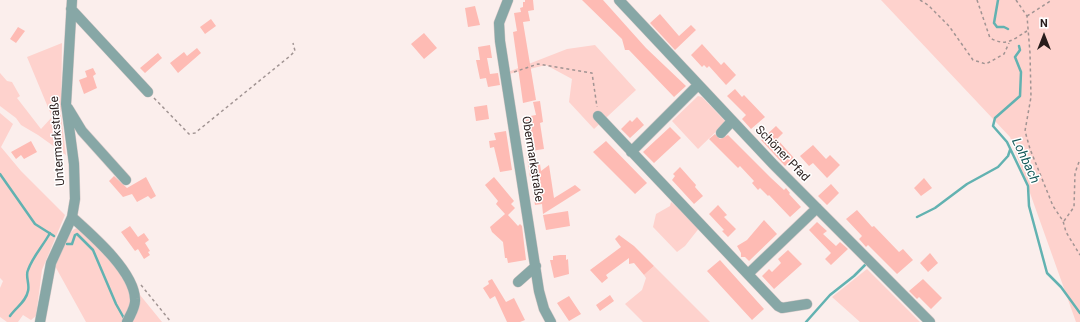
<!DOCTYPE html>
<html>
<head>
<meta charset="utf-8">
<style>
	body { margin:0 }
	#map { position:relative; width:1080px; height:322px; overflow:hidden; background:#fbeeec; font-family:Roboto,sans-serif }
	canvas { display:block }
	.north { position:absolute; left:1024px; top:16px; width:40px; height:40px; -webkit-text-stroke:3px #fff; paint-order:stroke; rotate:0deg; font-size:11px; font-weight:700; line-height:16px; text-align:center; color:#291d1c }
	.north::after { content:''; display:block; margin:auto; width:14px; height:18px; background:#291d1c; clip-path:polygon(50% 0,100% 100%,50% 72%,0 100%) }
</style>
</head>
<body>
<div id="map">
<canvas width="1080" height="322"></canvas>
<div class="north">N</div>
</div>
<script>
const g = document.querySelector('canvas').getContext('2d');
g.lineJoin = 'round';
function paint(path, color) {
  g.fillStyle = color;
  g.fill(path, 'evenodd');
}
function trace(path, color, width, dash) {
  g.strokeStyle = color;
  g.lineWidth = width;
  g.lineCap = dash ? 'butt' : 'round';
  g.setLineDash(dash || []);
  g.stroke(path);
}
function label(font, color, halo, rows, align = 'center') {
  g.font = font + ' Roboto,sans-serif';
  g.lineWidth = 3;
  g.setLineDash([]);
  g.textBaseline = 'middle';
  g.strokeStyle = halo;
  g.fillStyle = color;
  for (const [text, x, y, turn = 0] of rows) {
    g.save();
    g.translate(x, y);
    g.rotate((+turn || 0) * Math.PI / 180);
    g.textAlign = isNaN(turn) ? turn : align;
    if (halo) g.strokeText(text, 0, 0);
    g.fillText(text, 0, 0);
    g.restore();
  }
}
paint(new Path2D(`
	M 881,0 L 1080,0 L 1080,322 L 1076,322 L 1010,137 Z
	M 62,43 L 61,115 L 66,155 L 38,135 L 21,125 L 16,118 L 0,106 L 0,73 L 7,81 L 12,82 L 20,96 L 17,98 L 41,129 L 52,117 L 27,57 Z
	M 595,45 L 636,90 L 594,129 L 569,102 L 572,79 L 546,65 L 509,74 L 508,72 L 567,49 Z
	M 698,96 L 702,97 L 726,122 L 698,149 L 672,121 Z
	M 0,113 L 13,124 L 1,147 L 21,171 L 65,215 L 42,270 L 36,316 L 31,320 L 23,315 L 18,322 L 7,322 L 0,317 L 0,288 L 3,281 L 0,278 Z
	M 671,202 L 700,227 L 685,246 L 677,252 L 653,227 L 656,214 L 670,206 Z
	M 77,228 L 80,229 L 127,279 L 162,322 L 86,322 L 55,266 C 59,257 67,230 77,228 Z
	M 654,266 L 710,322 L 643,322 L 625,304 L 642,290 L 646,278 L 644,275 Z
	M 867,269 L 920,322 L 860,322 L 832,297 Z`), '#fed2cd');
trace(new Path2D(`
	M 998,0 L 994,23 L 997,27 L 1004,27 L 1008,29
	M 1019,46 L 1020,50 L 1015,57 L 1021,72 L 1020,96 L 995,118 L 993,126 L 1007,142 L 1028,186 L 1029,206 L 1047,273 L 1061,287 L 1080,313
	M 0,174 L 35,224 L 54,236
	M 917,217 L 935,208 L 967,184 L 998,167 L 1008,156 L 1010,150
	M 67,244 L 72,244 L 75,235 L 77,234 L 93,250 L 116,304 L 125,320
	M 10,316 C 16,307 26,302 28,291 C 30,284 25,276 28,270 C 33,256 43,246 50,233
	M 806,322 L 830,295 L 854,276 L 865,265`), '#62b2b1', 2.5);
paint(new Path2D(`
	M 525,0 L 533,0 L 534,10 L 528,11 L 530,21 L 523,22 L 536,100 L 523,103 L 513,32 L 517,31 L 514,13 L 521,12 L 520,8 L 523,7 L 523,2 L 525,2 Z
	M 582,0 L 603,0 L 646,48 L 686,86 L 674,97 L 629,50 L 625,50 L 622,39 Z
	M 475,6 L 480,25 L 468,27 L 465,8 Z
	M 660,14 L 679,36 L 691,25 L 696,30 L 675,50 L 650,23 Z
	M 211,19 L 216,26 L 205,34 L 200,27 Z
	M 18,27 L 25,31 L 16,43 L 10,39 Z
	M 424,33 L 437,48 L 424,59 L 411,44 Z
	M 702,44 L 721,65 L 724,62 L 736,75 L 726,85 L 709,66 L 707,68 L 704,65 L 702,67 L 691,55 Z
	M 490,45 L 492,58 L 487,58 L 490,74 L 498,73 L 500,85 L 488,87 L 486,78 L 480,79 L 476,60 L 480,60 L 478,47 Z
	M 197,48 L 201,53 L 178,73 L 170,63 L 184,52 L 187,56 Z
	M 158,53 L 162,58 L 145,73 L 140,68 Z
	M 93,68 L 96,74 L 93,76 L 97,88 L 84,94 L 79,80 L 87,77 L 85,71 Z
	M 735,89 L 742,97 L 744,95 L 765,117 L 751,129 L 742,119 L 746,115 L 727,96 Z
	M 540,101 L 543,122 L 540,123 L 544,149 L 531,151 L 525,117 L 536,115 L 533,102 Z
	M 487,105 L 489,119 L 476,121 L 474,107 Z
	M 637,117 L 644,125 L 630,138 L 621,129 L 630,120 L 632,122 Z
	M 776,126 L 783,133 L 777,139 L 794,158 L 785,166 L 761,140 Z
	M 670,127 L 681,138 L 654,163 L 643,152 Z
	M 506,131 L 512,170 L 500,172 L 494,147 L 490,148 L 489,141 L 496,140 L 494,133 Z
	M 715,134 L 720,139 L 728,135 L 771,178 L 784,190 L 786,188 L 790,193 L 789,194 L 801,207 L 790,217 L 769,195 L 768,196 L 760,188 L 758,190 L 752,183 L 754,181 L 740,166 L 738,168 L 709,139 Z
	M 31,141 L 37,152 L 24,159 L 21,155 L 16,159 L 11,152 Z
	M 606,141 L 647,183 L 635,194 L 593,152 Z
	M 813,145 L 826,159 L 830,155 L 840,165 L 827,178 L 813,163 L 809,166 L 800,156 Z
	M 534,153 L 536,165 L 540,164 L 541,171 L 549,165 L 554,198 L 575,185 L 581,190 L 543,214 L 542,204 L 535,205 L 533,192 L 537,191 L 534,176 L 530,177 L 528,163 L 527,154 Z
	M 680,167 L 696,185 L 695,187 L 703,196 L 694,204 L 672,180 L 675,176 L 673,174 Z
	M 114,176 L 127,188 L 146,177 L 156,196 L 151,199 L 148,196 L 137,202 L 132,194 L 123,197 L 109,181 Z
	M 494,177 L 514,201 L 511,204 L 515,208 L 508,215 L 518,226 L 520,224 L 522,226 L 526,260 L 508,263 L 507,258 L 505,258 L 503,242 L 492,232 L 490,227 L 505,214 L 496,204 L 498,201 L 485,185 Z
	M 924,178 L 932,188 L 921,196 L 914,188 Z
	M 831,184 L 839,193 L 827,205 L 818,196 Z
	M 718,205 L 727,215 L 724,217 L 736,229 L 728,237 L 722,231 L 724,230 L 709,214 Z
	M 857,210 L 872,227 L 874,226 L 899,252 L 903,249 L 913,260 L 897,274 L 868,245 L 866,247 L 859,239 L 862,236 L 846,219 Z
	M 568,211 L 570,226 L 546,230 L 543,215 Z
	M 764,220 L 777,234 L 749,261 L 745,257 L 741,257 L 741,253 L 737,246 L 747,240 Z
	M 817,222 L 827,231 L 823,234 L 836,246 L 840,242 L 848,249 L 831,265 L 825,259 L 831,253 L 809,230 Z
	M 130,226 L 138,237 L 144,233 L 149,240 L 145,243 L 150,251 L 148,252 L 150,255 L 144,259 L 138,249 L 135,251 L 121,232 Z
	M 619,235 L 634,246 L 654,266 L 644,275 L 634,263 L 629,264 L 629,258 L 606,275 L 608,278 L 602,283 L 590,270 L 621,247 L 615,239 Z
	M 788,250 L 802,264 L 774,289 L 762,276 L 769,269 L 772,272 L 781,263 L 778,259 Z
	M 930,253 L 938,263 L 928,272 L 920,263 Z
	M 560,255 L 566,255 L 566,260 L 568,259 L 569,274 L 554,278 L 550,260 L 553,260 L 553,256 Z
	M 720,260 L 764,309 L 752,320 L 707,271 Z
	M 492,279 L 506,302 L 514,298 L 525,320 L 520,322 L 507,322 L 495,296 L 490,299 L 483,288 L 489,284 L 488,281 Z
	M 923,279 L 942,298 L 931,309 L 919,297 L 917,299 L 909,291 Z
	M 610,295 L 614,301 L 600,311 L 596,305 Z
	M 569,296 L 581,314 L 569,321 L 557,303 Z`), '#febbb4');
const minor = new Path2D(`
	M 508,0 L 499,23 L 500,41 L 539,291 L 544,309 L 551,322
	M 619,0 L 773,164 L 930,322
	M 71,9 L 148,92
	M 68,108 L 82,131 L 126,180
	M 598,116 L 778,306 L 782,308 L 807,304
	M 721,133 L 732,121
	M 631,152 L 697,86
	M 72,217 C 92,235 134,271 135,299 C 136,307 130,315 127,322
	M 748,274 L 817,208
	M 518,282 L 536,266
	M 40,322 L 51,263 L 72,217 L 75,199 L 74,164 L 66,104 L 72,0`);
trace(minor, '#d5c8c7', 11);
trace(new Path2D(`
	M 920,0 L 928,5 L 949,26 L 973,60 L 986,64 L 1004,54 L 1009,43
	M 977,0 L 990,38 C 1007,47 1012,40 1027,31
	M 1016,0 L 1027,16 L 1030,53 L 1031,97 L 1025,131 L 1030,149 L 1053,206 L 1063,221 L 1066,232 L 1080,255
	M 1027,16 L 1052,0
	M 514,72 L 538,64 L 592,73 L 597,107
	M 154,98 L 189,134 L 195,133 L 290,56 L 295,51 L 293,43
	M 1064,221 L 1074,207 L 1075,173 L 1080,159
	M 141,285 L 171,322`), '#a19493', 1.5, [3, 3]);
trace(minor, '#87a7a6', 10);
label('12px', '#291d1c', '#fff', [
	["Untermarkstraße",58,141,-94],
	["Schöner Pfad",782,154,46],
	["Obermarkstraße",532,159,81]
]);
label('italic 13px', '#175b5b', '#fff', [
	["Lohbach",1025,161,65]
]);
</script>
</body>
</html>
